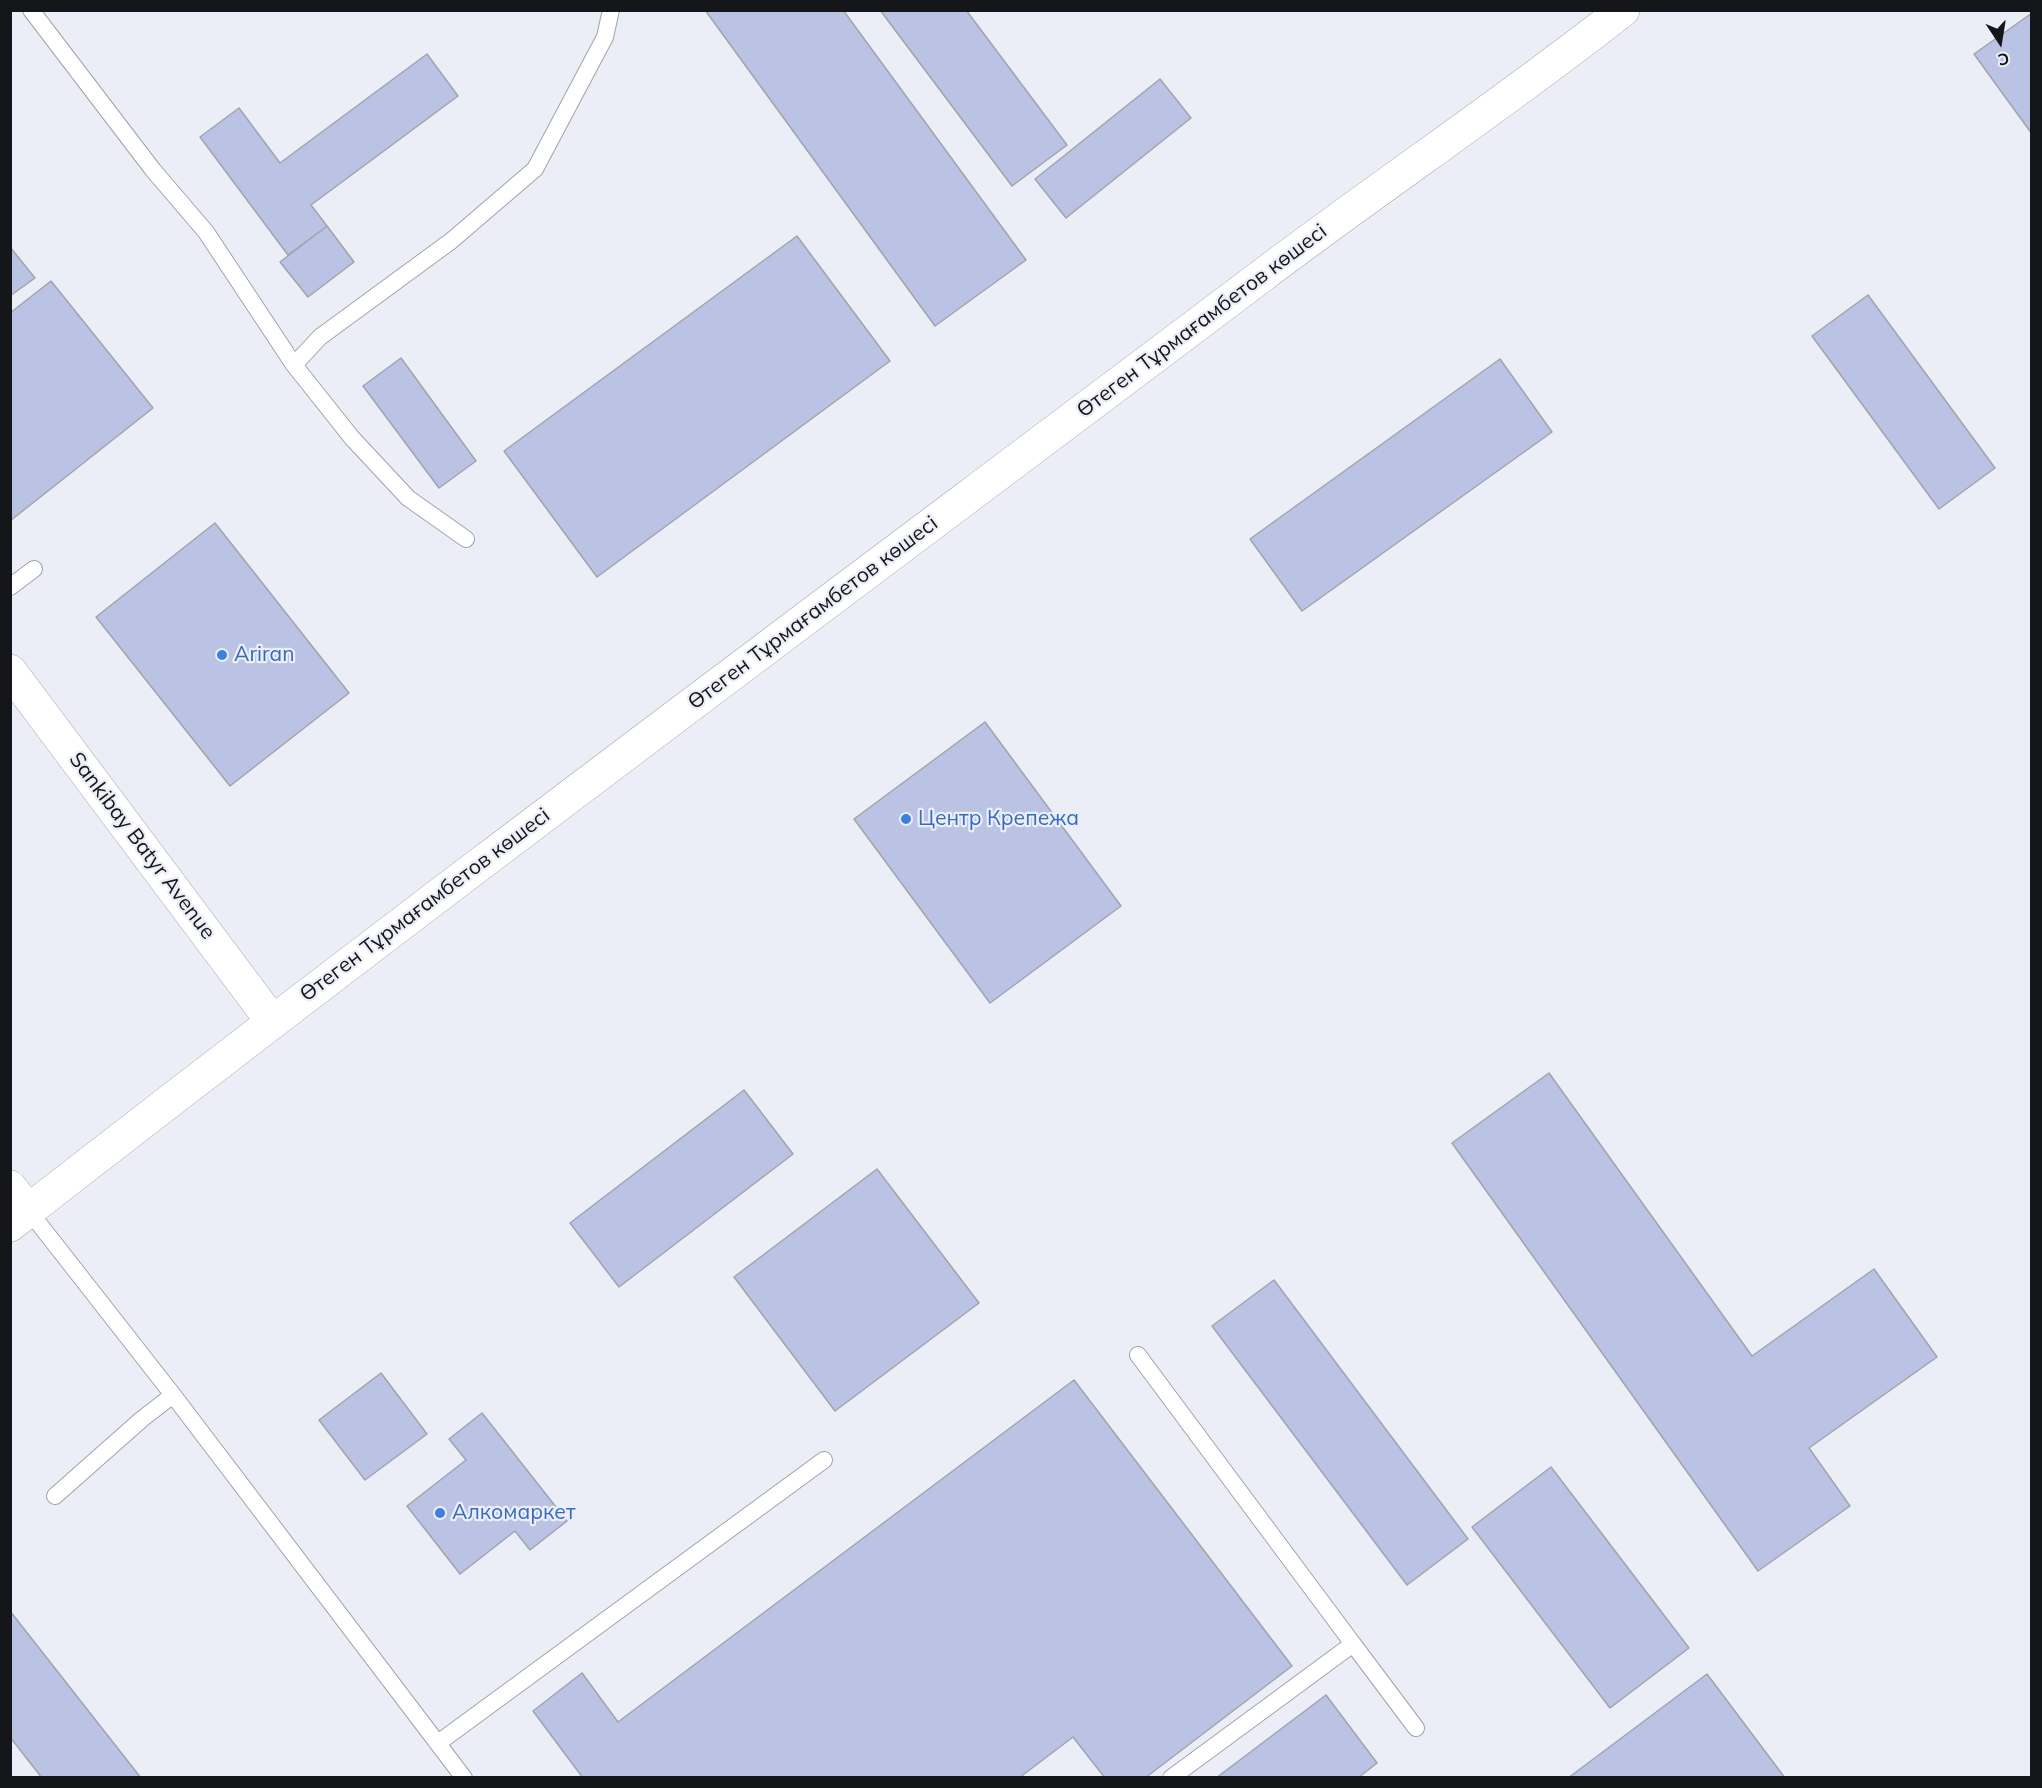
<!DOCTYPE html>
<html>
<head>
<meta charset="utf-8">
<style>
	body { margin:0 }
	#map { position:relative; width:2042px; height:1788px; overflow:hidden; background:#eceef7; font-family:Mulish,sans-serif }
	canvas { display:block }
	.frame { position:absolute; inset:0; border:12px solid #151619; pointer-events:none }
	.north { position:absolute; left:1970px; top:12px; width:60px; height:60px; -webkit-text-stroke:4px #eceef7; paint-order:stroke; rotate:168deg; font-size:16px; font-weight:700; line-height:24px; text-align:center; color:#151619 }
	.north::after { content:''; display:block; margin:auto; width:21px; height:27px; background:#151619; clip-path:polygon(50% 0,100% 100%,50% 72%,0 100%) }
</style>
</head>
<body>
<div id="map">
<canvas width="2042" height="1788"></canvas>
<div class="frame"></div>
<div class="north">С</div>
</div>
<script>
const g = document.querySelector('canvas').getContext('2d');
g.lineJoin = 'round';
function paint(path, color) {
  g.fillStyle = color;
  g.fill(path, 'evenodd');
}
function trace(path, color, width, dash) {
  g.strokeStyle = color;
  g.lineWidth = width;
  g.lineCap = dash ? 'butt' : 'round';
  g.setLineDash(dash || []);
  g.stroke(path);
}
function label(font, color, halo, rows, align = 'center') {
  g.font = font + ' Mulish,sans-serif';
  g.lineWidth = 4.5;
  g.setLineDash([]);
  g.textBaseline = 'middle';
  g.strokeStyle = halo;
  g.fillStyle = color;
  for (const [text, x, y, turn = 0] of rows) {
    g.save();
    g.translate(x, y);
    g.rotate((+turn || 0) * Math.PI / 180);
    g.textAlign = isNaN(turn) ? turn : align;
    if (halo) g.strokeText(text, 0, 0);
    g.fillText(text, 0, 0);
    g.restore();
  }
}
const building = new Path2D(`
	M 705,10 L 843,10 L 1026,260 L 935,326 Z
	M 880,10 L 966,10 L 1067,145 L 1012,186 Z
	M 2032,13 L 2032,134 L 1974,54 Z
	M 427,54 L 458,96 L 311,205 L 327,226 L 288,255 L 200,137 L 239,108 L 280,163 Z
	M 1160,79 L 1191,118 L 1066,218 L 1035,179 Z
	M 327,226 L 354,262 L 308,297 L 280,262 Z
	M 797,236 L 890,361 L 597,577 L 504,451 Z
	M 10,247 L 35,278 L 10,296 Z
	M 51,281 L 153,408 L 10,521 L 10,313 Z
	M 1868,295 L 1995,468 L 1939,509 L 1812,336 Z
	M 401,358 L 476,461 L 439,488 L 363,386 Z
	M 1500,359 L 1552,432 L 1302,611 L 1250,539 Z
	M 215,523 L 349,693 L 230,786 L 96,617 Z
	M 985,722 L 1121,906 L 990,1003 L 854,819 Z
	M 1549,1073 L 1752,1356 L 1874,1269 L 1937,1357 L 1809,1448 L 1850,1506 L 1758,1571 L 1452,1143 Z
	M 744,1090 L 793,1154 L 619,1287 L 570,1223 Z
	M 877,1169 L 979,1303 L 835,1411 L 734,1277 Z
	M 1274,1280 L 1468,1539 L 1407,1585 L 1212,1326 Z
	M 381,1373 L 427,1434 L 365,1480 L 319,1420 Z
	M 1074,1380 L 1292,1666 L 1145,1778 L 1105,1778 L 1073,1737 L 1019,1778 L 583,1778 L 533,1711 L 582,1673 L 618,1722 Z
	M 482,1413 L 567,1521 L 530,1550 L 515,1531 L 460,1574 L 407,1506 L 466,1460 L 449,1439 Z
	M 1551,1467 L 1689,1648 L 1610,1708 L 1472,1527 Z
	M 10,1611 L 141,1778 L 42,1778 L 10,1737 Z
	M 1707,1674 L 1785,1778 L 1568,1778 Z
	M 1326,1695 L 1377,1763 L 1358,1778 L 1216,1778 Z`);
paint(building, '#bbc3e5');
trace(building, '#a1a3ac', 1.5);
const service = new Path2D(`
	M 31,10 L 153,170 L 206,232 L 294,365 L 352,438 L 408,498 L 466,539
	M 294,365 L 320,337 L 451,241 L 535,169 L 605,37 L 611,10
	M 10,587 L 34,569
	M 29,1211 L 173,1395 L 464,1778
	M 1138,1355 L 1353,1644 L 1171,1778
	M 55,1496 L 142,1419 L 173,1395
	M 1353,1644 L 1416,1728
	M 438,1743 L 824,1460`);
const minor = new Path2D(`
	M 10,1187 L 29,1211`);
const tertiary = new Path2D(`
	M 10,671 L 272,1021
	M 10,1225 C 424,902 845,590 1263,275 C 1382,185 1506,102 1623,10`);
trace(service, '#a0a2ab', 18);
trace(minor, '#a0a2ab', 34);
trace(tertiary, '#a0a2ab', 34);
trace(service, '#fff', 16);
trace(minor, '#fff', 33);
trace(tertiary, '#fff', 33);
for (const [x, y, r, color] of [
	[222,655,6,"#3f7fe0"],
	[906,819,6,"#3f7fe0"],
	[440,1513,6,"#3f7fe0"]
]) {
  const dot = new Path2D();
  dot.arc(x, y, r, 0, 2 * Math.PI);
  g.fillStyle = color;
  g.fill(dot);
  trace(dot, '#eceef7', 2);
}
label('21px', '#151619', '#eceef7', [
	["Өтеген Тұрмағамбетов көшесі",1202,321,-37],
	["Өтеген Тұрмағамбетов көшесі",813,613,-37],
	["Sankibay Batyr Avenue",142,846,53],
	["Өтеген Тұрмағамбетов көшесі",425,905,-37]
]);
label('21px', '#366cbe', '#eceef7', [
	["Ariran",234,655],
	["Центр Крепежа",918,819],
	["Алкомаркет",452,1513]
], 'left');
</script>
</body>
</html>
